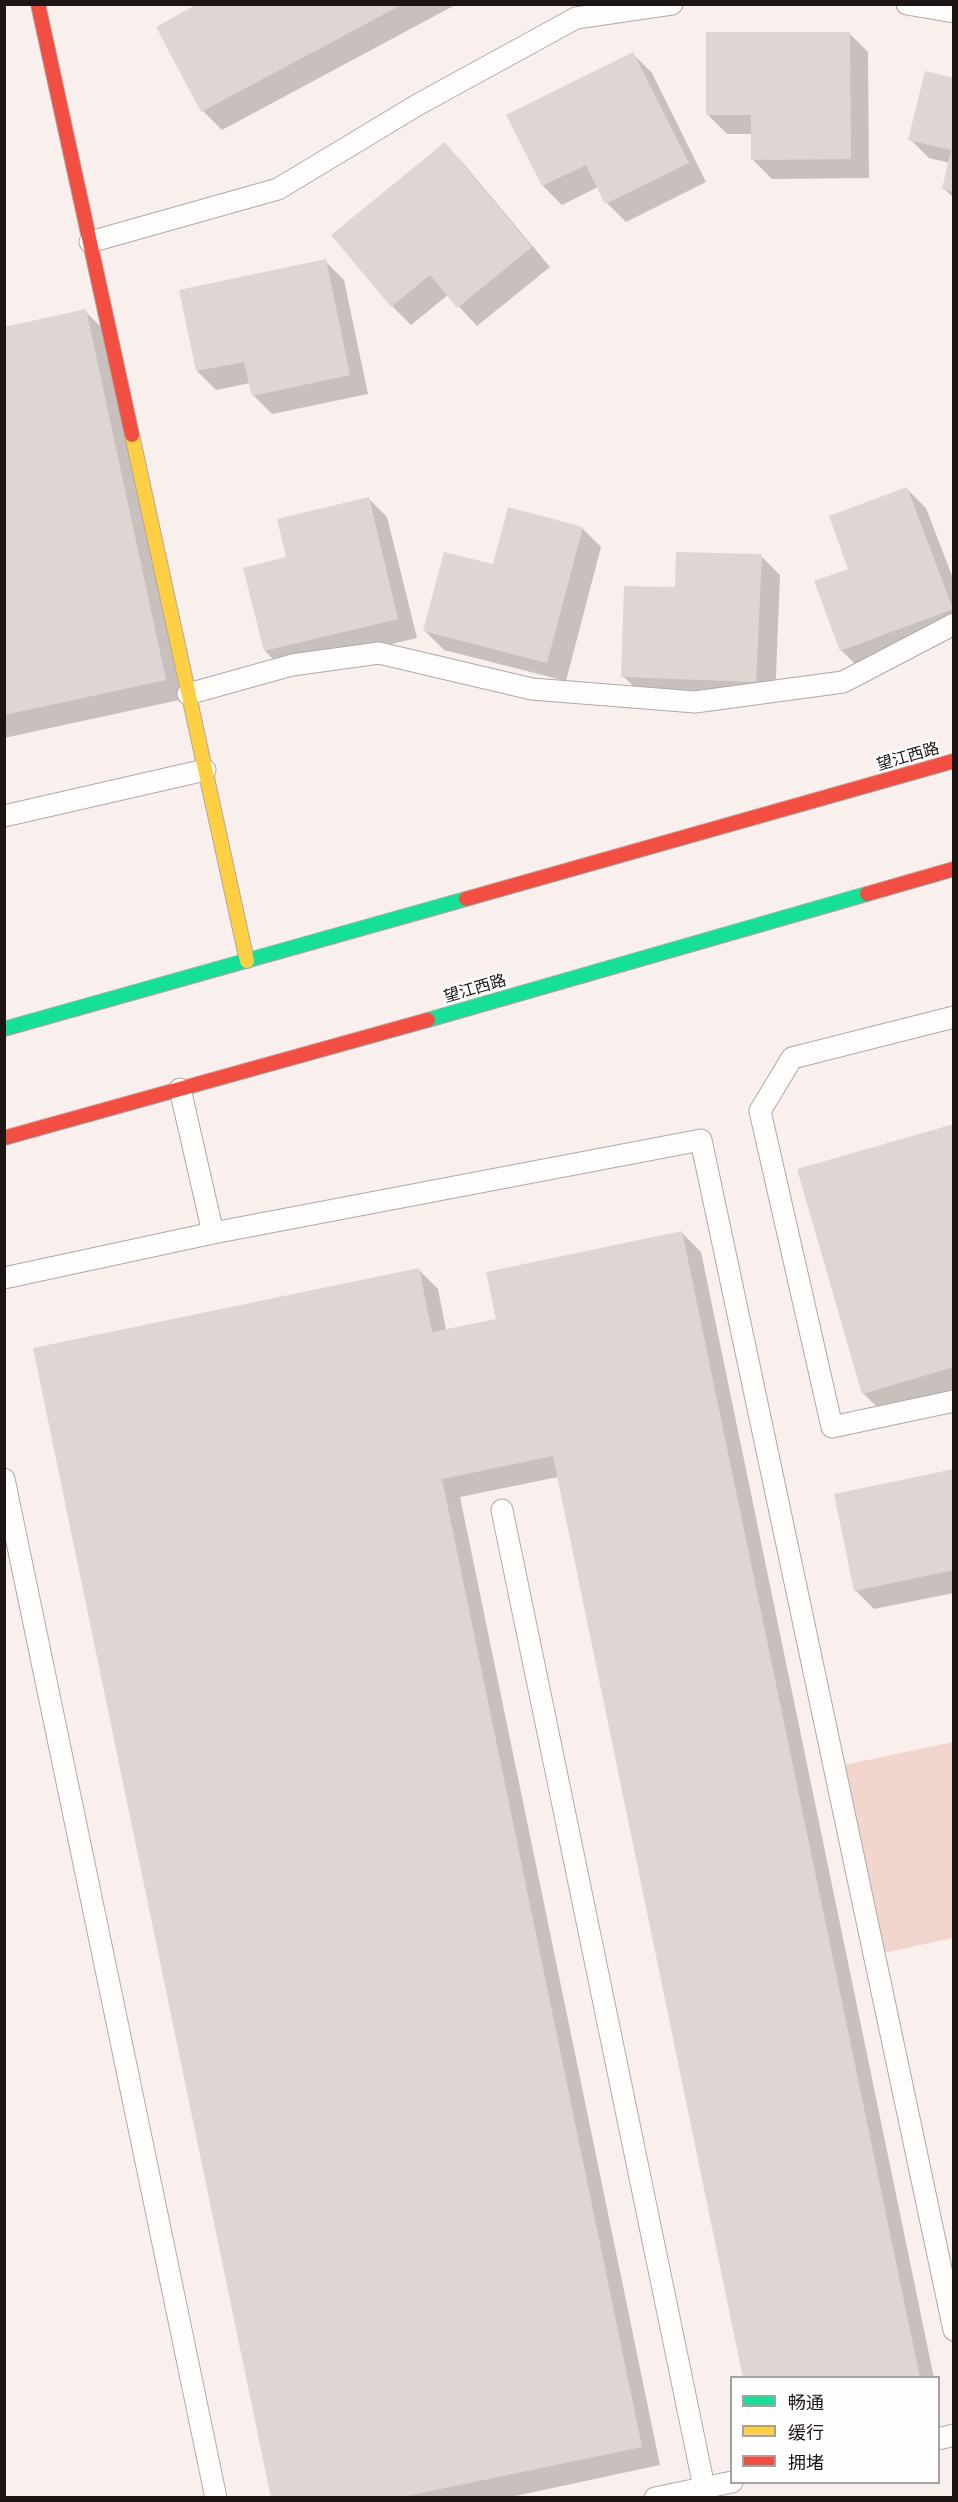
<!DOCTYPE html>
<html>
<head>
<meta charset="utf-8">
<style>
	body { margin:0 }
	#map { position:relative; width:958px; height:2502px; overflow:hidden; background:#f9f0ed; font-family:Rubik,"Noto Sans SC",sans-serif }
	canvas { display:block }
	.frame { position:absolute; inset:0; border:6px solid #1c1513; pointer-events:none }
	.legend { position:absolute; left:730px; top:2376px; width:210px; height:108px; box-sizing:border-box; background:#fefefe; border:2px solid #a4a1a0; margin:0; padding:8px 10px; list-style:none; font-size:18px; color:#1c1513 }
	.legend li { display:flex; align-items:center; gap:12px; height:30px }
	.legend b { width:30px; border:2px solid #a4a1a0 }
</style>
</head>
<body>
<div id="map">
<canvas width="958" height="2502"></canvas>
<div class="frame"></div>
<ul class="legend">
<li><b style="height:8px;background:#16e098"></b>畅通</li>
<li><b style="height:8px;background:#ffcf43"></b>缓行</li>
<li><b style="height:8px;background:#f24e42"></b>拥堵</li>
</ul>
</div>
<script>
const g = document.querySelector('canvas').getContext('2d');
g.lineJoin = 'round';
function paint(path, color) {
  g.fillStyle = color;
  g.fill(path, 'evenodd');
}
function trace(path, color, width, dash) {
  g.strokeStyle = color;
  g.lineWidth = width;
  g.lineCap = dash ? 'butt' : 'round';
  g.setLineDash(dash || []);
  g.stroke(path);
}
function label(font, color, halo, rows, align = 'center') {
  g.font = font + ' Rubik,"Noto Sans SC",sans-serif';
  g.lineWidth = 5;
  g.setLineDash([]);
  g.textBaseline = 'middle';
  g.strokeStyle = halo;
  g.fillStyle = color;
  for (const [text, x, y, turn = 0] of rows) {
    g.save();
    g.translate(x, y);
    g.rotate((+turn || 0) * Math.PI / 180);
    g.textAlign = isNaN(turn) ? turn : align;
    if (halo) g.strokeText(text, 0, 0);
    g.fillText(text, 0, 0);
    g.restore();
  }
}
paint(new Path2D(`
	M 953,1742 L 953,1938 L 874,1955 L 834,1767 Z`), '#f2d5cd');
paint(new Path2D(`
	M 200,4 L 457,4 L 222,130 L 203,111 Z
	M 849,33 L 868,52 L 869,178 L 772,179 L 753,160 L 753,134 L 727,134 L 708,115 Z
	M 633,54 L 652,73 L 706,182 L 626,222 L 607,203 L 598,187 L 562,205 L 543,186 Z
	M 954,80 L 954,198 L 943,188 L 950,163 L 929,158 L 910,139 Z
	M 445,144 L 463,163 L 550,267 L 477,326 L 448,295 L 411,325 L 392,306 L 334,235 Z
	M 325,261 L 344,280 L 368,394 L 272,414 L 253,395 L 250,383 L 216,390 L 197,371 Z
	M 85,311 L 104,330 L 184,699 L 4,738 L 4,328 Z
	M 907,489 L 926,508 L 954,581 L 954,634 L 860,669 L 841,650 L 850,570 Z
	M 368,498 L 387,517 L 417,638 L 284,670 L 265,651 L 288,559 Z
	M 582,528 L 601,547 L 566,681 L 444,650 L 425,631 L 494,566 Z
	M 761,556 L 780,575 L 775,701 L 642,695 L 623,676 L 676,589 Z
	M 954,1126 L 954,1398 L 887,1417 L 863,1393 Z
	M 682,1233 L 701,1252 L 934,2378 L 745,2378 L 558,1477 L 460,1497 L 660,2465 L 506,2498 L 273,2498 L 419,1270 L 438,1289 L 446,1330 L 498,1320 Z
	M 954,1471 L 954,1593 L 874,1609 L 855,1590 Z`), '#0003');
paint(new Path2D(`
	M 197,4 L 403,4 L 201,112 L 156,27 Z
	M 706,32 L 850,32 L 851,159 L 751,160 L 751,115 L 706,115 Z
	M 633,52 L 689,163 L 605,204 L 586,165 L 542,186 L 506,115 Z
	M 925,71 L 954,78 L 954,192 L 942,189 L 951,150 L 908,140 Z
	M 445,142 L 532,247 L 457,308 L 430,275 L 391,307 L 331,235 Z
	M 326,259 L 350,375 L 252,396 L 244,362 L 196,371 L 179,290 Z
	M 86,309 L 166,680 L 4,715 L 4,327 Z
	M 907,487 L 953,609 L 840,651 L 814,581 L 848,569 L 829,516 Z
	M 369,497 L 398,619 L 264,651 L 243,568 L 286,557 L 277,519 Z
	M 508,507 L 583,527 L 547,663 L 423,631 L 444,552 L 493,564 Z
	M 676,552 L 762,554 L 756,682 L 621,677 L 624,586 L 675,587 Z
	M 954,1124 L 954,1367 L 862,1394 L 797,1169 Z
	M 682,1231 L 920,2378 L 743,2378 L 553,1456 L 442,1479 L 642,2447 L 397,2498 L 271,2498 L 33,1348 L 419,1268 L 432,1332 L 496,1319 L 486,1272 Z
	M 954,1469 L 954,1570 L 854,1591 L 834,1494 Z`), '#ded6d3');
const lane = new Path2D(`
	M 907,4 L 954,12
	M 90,242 L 278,189 L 419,104 L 576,18 L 672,4
	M 188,694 L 292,665 L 379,653 L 532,689 L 695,702 L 843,682 L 954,624
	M 4,816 L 205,770
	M 954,1017 L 792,1058 L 760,1111 L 832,1427 L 954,1401
	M 180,1089 L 213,1233
	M 4,1278 L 213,1233 L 701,1140 L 954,2330
	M 4,1479 L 216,2498
	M 502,1510 L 704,2487
	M 938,2439 L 954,2435
	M 655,2498 L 732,2482`);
const fast = new Path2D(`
	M 428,1020 L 867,894
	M 4,1029 L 466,899`);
const slow = new Path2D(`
	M 132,435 L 247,961`);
const jam = new Path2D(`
	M 38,4 L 132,435
	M 867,894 L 954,869
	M 466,899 L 954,761
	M 4,1138 L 428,1020`);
trace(lane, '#b0a8a6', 23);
trace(fast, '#b0a8a6', 16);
trace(slow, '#b0a8a6', 16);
trace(jam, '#b0a8a6', 16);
trace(lane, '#fefdfc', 21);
trace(fast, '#16e098', 14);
trace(slow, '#ffcf43', 14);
trace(jam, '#f24e42', 14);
label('16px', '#1c1513', '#fefefe', [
	["望江西路",908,757,-16],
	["望江西路",475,989,-16]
]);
</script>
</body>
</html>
